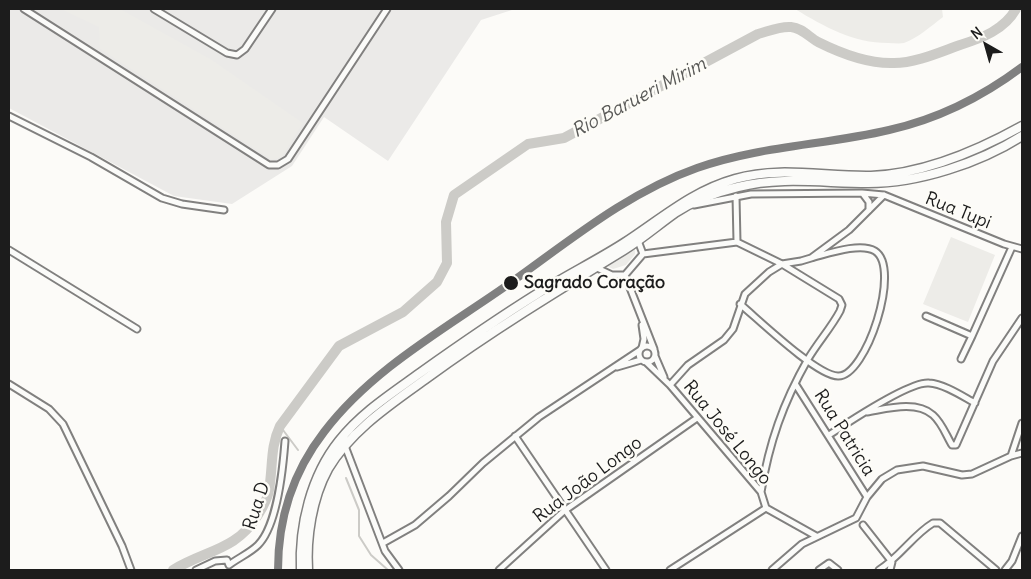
<!DOCTYPE html>
<html>
<head>
<meta charset="utf-8">
<style>
	body { margin:0 }
	#map { position:relative; width:1031px; height:579px; overflow:hidden; background:#fcfbf8; font-family:Delius,sans-serif }
	canvas { display:block }
	.frame { position:absolute; inset:0; border:10px solid #1c1c1c; pointer-events:none }
	.north { position:absolute; left:961px; top:20px; width:50px; height:50px; -webkit-text-stroke:4px #fdfcf7; paint-order:stroke; rotate:322deg; font-size:14px; font-weight:700; line-height:20px; text-align:center; color:#1c1c1c }
	.north::after { content:''; display:block; margin:auto; width:18px; height:22px; background:#1c1c1c; clip-path:polygon(50% 0,100% 100%,50% 72%,0 100%) }
</style>
</head>
<body>
<div id="map">
<canvas width="1031" height="579"></canvas>
<div class="frame"></div>
<div class="north">N</div>
</div>
<script>
const g = document.querySelector('canvas').getContext('2d');
g.lineJoin = 'round';
function paint(path, color) {
  g.fillStyle = color;
  g.fill(path, 'evenodd');
}
function trace(path, color, width, dash) {
  g.strokeStyle = color;
  g.lineWidth = width;
  g.lineCap = dash ? 'butt' : 'round';
  g.setLineDash(dash || []);
  g.stroke(path);
}
function label(font, color, halo, rows, align = 'center') {
  g.font = font + ' Delius,sans-serif';
  g.lineWidth = 5;
  g.setLineDash([]);
  g.textBaseline = 'middle';
  g.strokeStyle = halo;
  g.fillStyle = color;
  for (const [text, x, y, turn = 0] of rows) {
    g.save();
    g.translate(x, y);
    g.rotate((+turn || 0) * Math.PI / 180);
    g.textAlign = isNaN(turn) ? turn : align;
    if (halo) g.strokeText(text, 0, 0);
    g.fillText(text, 0, 0);
    g.restore();
  }
}
paint(new Path2D(`
	M 9,9 L 515,9 L 481,20 L 388,161 L 324,117 L 292,166 L 232,204 L 174,196 L 9,108 Z`), '#ebeae8');
paint(new Path2D(`
	M 61,9 L 120,9 L 212,60 L 303,123 L 282,157 L 272,160 L 100,49 L 99,27 Z
	M 795,9 L 942,9 L 943,17 C 931,26 918,38 904,43 C 899,44 893,43 888,43 C 853,43 825,27 795,9 Z
	M 951,237 L 995,255 L 968,322 L 923,304 Z
	M 635,248 L 635,254 L 626,265 L 613,269 L 607,266 Z`), '#edece8');
trace(new Path2D(`
	M 280,426 L 298,450
	M 346,478 L 359,510 L 359,536 L 371,555 L 388,570`), '#cccbc7', 2);
trace(new Path2D(`
	M 173,570 C 205,550 236,551 258,515 C 263,507 268,498 269,490 C 273,467 270,447 280,426 L 339,346 L 403,312 L 437,282 L 447,263 L 446,222 L 454,195 L 528,144 L 564,138 L 758,34 C 769,31 780,26 791,27 C 802,28 809,37 818,42 C 840,53 869,64 894,63 C 916,63 940,52 960,45 C 982,38 1004,30 1016,9`), '#cccbc7', 10);
const street = new Path2D(`
	M 24,9 L 269,165 L 278,165 L 288,159 L 387,9
	M 154,9 L 227,53 L 237,55 L 245,49 L 272,9
	M 9,116 L 91,157 L 162,198 L 182,204 L 224,210
	M 863,194 L 869,202 L 869,210
	M 736,196 L 737,242
	M 694,205 L 751,194 L 862,193 L 884,195 L 1004,244 L 1022,249
	M 637,238 L 643,254
	M 9,250 L 137,329
	M 643,254 L 737,242 L 782,264 L 801,261 L 811,258 L 849,230 L 884,195
	M 595,267 L 612,275 L 625,275
	M 625,275 L 654,349
	M 625,275 L 643,254
	M 740,304 C 758,319 817,376 838,376 C 866,377 902,268 875,251 C 860,242 827,254 811,258
	M 926,316 L 972,336 L 1012,247
	M639 354a8 8 0 1 1 16 0a8 8 0 1 1-16 0Z
	M 642,348 L 644,339 L 642,325
	M 655,356 L 664,377
	M 961,359 L 972,336
	M 646,362 L 670,385 L 761,492 L 766,508 L 816,536
	M 617,367 L 641,360
	M 9,384 L 49,409 L 63,424 L 122,546 L 131,570
	M 670,385 L 688,365 L 724,340 L 733,329 L 745,294 L 769,272 L 782,264 L 839,299 L 842,305 L 840,311 C 831,328 818,342 808,359 C 783,403 769,443 761,492
	M 796,385 L 867,497
	M 867,412 C 886,409 916,400 933,415 C 942,423 946,435 952,445 L 956,445 L 993,361 L 1022,318
	M 829,435 C 847,423 910,381 929,383 C 944,384 962,396 975,403
	M 515,436 L 606,570
	M 345,446 L 385,551 L 399,570
	M 1011,456 L 1022,423
	M 863,525 L 892,562 L 890,570
	M 383,543 L 415,525 L 449,496 L 483,463 L 539,417 L 640,350
	M 229,565 C 238,558 250,553 258,545 C 277,526 283,468 285,441
	M 196,570 L 215,561 L 227,560 L 229,565
	M 499,570 L 564,511 L 697,418
	M 670,570 L 766,508
	M 772,570 L 802,544 L 856,518 L 867,497 L 882,479 L 897,470 L 923,466 L 962,475 L 972,474 L 1011,456 L 1022,453
	M 819,570 L 829,563 L 838,570
	M 879,570 C 900,557 913,535 933,523 L 940,523 L 996,570
	M 1005,570 L 1012,561 L 1022,536`);
const primary = new Path2D(`
	M 301,570 C 299,526 311,476 339,441 C 361,413 391,394 420,373 C 458,346 497,319 537,294 C 565,276 596,261 624,243 C 661,219 692,191 735,179 C 780,166 825,177 871,176 C 924,174 977,151 1022,126
	M 308,570 C 306,538 312,498 328,469 C 351,430 391,404 427,378 C 490,332 557,291 624,250 C 642,239 658,225 675,213 C 693,201 717,192 738,187 C 781,176 824,183 868,183 C 919,183 979,163 1022,136`);
trace(street, '#81807f', 9);
trace(primary, '#81807f', 11);
trace(street, '#fbfbf9', 5);
trace(primary, '#fbfbf9', 8);
trace(new Path2D(`
	M 278,570 C 278,519 293,472 324,432 C 371,370 443,330 506,286 C 567,243 626,193 697,168 C 759,146 826,145 889,130 C 938,119 982,97 1022,67`), '#808080', 8);
for (const [x, y, r, color] of [
	[511,283,8,"#1c1c1c"]
]) {
  const dot = new Path2D();
  dot.arc(x, y, r, 0, 2 * Math.PI);
  g.fillStyle = color;
  g.fill(dot);
  trace(dot, '#fdfcf7', 2);
}
label('18px', '#1c1c1c', '#fdfcf7', [
	["Rua Tupi",958,211,22],
	["Rua José Longo",727,433,51],
	["Rua Patricia",844,433,58],
	["Rua João Longo",588,480,-37],
	["Rua D",257,506,-72]
]);
label('bold 18px', '#1c1c1c', '#fdfcf7', [
	["Sagrado Coração",524,283]
], 'left');
label('italic 19px', '#5a5a58', '#fdfcf7', [
	["Rio Barueri Mirim",639,98,-28]
]);
</script>
</body>
</html>
